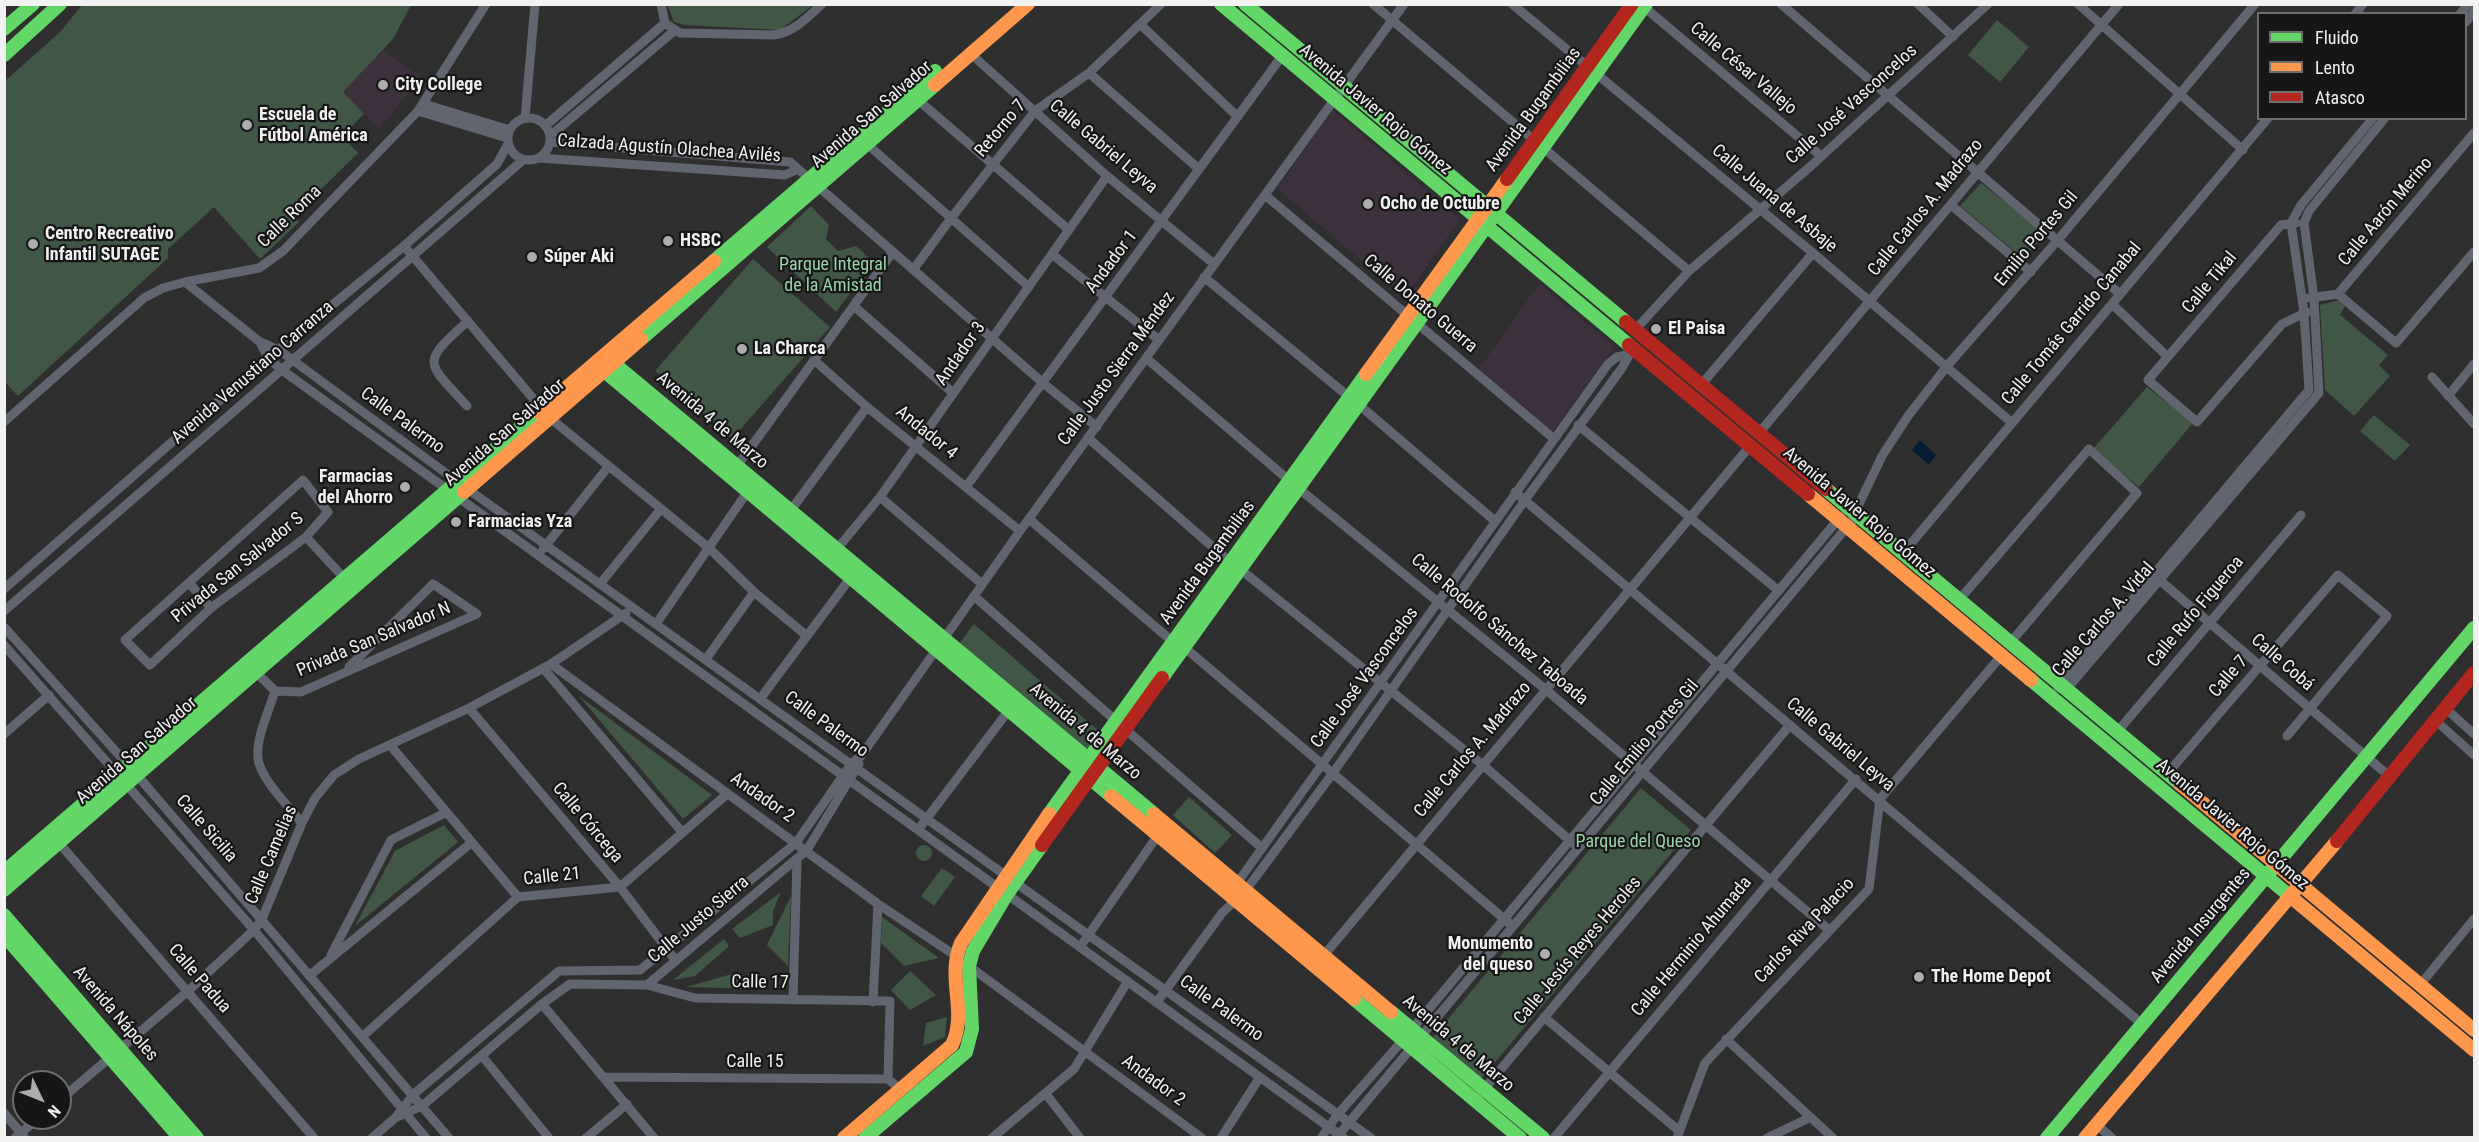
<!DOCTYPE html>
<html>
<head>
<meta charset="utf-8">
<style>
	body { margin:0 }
	#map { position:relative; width:2479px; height:1142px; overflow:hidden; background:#2f2f2f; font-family:"Roboto Condensed",sans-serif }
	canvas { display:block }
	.frame { position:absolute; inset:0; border:6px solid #f1f1f2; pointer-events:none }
	.legend { position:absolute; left:2257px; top:12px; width:210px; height:108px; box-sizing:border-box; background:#161617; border:2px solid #6e6e6f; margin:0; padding:8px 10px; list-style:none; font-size:18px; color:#f1f1f2 }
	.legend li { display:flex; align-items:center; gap:12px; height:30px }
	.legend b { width:30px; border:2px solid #6e6e6f }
	.north { position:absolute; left:12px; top:1070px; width:60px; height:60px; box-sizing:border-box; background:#161617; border:2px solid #6e6e6f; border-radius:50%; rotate:133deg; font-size:16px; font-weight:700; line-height:24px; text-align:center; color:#f1f1f2 }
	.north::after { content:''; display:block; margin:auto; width:21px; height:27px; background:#adadae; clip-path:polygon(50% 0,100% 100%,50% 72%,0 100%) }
</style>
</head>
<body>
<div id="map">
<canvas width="2479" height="1142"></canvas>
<div class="frame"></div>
<ul class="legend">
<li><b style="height:8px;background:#63d668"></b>Fluido</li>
<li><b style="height:8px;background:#ff974d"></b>Lento</li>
<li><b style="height:8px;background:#b3261e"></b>Atasco</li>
</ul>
<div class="north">N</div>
</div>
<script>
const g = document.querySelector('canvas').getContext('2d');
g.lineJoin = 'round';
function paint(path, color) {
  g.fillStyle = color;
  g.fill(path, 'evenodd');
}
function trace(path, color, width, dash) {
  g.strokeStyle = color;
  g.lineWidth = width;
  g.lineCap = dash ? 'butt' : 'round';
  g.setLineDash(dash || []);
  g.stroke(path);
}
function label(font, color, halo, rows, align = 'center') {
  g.font = font + ' "Roboto Condensed",sans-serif';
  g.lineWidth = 4.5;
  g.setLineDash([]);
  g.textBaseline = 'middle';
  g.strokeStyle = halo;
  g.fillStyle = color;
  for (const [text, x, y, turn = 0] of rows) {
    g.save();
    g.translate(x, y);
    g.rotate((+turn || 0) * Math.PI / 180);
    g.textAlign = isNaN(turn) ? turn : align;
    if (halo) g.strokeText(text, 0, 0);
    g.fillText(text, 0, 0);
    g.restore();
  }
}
paint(new Path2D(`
	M 383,50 L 422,77 L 379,129 L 343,92 Z
	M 1333,110 L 1460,219 L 1405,298 L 1277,188 Z
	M 1539,284 L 1615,347 L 1552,432 L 1478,370 Z`), '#3c313d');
paint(new Path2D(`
	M 83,4 L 411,5 L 393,39 L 343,92 L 364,114 L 342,136 L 358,153 L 294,216 L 299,222 L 260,259 L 214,207 L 168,249 L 168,258 L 18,396 L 4,381 L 6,80 L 60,32 Z
	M 667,4 L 813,5 L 780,30 L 685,25 L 674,22 Z
	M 1997,20 L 2029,47 L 2000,82 L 1968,55 Z
	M 1981,183 L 2045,234 L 2024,259 L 1960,206 Z
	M 811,206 L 829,225 L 826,239 L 838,251 L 856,246 L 873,262 L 836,312 L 767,247 Z
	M 753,259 L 830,327 L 732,439 L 655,371 Z
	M 2339,300 L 2345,306 L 2340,315 L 2388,355 L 2379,365 L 2390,376 L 2354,416 L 2325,390 L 2320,305 Z
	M 2147,387 L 2193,423 L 2139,487 L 2093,449 Z
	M 2374,415 L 2410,445 L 2395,461 L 2360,431 Z
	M 974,624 L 1100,732 L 1085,752 L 958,645 Z
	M 579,696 L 712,795 L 683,819 Z
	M 1641,788 L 1691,830 L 1480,1080 L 1433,1037 Z
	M 1189,797 L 1232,835 L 1215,853 L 1173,815 Z
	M 444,825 L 458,842 L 355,926 L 395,851 Z
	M916 853a8 8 0 1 1 16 0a8 8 0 1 1-16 0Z
	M 942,868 L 955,877 L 934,906 L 921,896 Z
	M 781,892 L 773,911 L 773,925 L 740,938 L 732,929 Z
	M 791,896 L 788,966 L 767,945 Z
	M 882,917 L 939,958 L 904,966 L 881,943 Z
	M 724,939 L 729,946 L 695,976 L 673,980 Z
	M 910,971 L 936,995 L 910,1010 L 891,990 Z
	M 739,972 L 760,989 L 686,987 Z
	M 947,1017 L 945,1037 L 923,1046 L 926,1023 Z`), '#405746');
paint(new Path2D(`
	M 1920,440 L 1936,455 L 1929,465 L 1912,450 Z`), '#041b33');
trace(new Path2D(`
	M 661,4 L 665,23 L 680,33 L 774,35 C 794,32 807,18 822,4
	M 1373,4 L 1689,271
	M 1512,4 L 1813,253 L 2011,422
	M 1781,4 L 2120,294
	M 1918,4 L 1953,37
	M 2078,4 L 2243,150
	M 1644,7 L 1821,156
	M 2355,14 L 2363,4
	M 2460,14 L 2468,4
	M 2466,22 L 2474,11
	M 1141,25 L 1238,117
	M 971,54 L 1107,176 L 1214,264
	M 1089,73 L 1199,169
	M 918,100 L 1069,230
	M 424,104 L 510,130
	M 418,111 L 507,138
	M508 139a21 21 0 1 1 42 0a21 21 0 1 1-42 0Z
	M 525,118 L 535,4
	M 545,126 L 665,23
	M 550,136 L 674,31
	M 550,142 L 790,162 L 1043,383 L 1097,427
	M 867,144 L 1029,287
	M 539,158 L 785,175 L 796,170
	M 1265,195 L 1553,438
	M 1951,205 L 2031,272
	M 2296,223 L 2281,225 L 2148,380 L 2197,422 L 2282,324 L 2307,312
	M 404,246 L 542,409
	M 1053,255 L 1159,340
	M 913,270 L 952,217 L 1035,111 L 1089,73 L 1161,4
	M 1204,277 L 1349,397
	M 185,282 L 260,342 L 279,350 L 458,482 L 1371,1138
	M 2338,294 L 2396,343 L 2474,252
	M 2309,298 L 2338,294 L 2474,133
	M 2112,304 L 2168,357
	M 855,307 L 953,393
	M 1635,330 L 1689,271 L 1812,165 L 1988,4
	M 260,342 L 268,358 L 282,370 L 1344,1138
	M 1146,358 L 1298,488 L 1545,689 L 1829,930
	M 814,360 L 867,407 L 1020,531
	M 2432,377 L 2474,424
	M 1701,385 L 1813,253
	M 2448,396 L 2474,364
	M 1358,404 L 1495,521
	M 467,406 C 426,361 420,364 468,321
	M 550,418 L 709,548 L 754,592 L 807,636
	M 4,422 L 144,298 L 163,288 L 185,282 L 259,268 L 283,251 L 418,111 L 486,4
	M 1578,425 L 1779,591
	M 1759,433 L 2119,4
	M 1088,438 L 1230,562
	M 735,469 L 892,253
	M 303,480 L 328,512 L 306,537 L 211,608 L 150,665 L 125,640 Z
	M 966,487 L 1282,56
	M 1515,492 L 2142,1024
	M 880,497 L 982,584
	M 791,510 L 867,407
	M 1029,519 L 1173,642
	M 306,537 L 345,579
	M 543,549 L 608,467
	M 837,549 L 880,497 L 1107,176
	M 1903,553 L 2268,118
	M 1240,569 L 1484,766 L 1574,844
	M 2156,577 L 2389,776
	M 190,584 L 211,608
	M 600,584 L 660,510
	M 4,589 L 268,358 L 404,246 L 497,164 L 508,144
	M 974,596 L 1116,721
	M 1959,600 L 2089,449 L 2137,493 L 2010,643
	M 4,611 L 523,160
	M 656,624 L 748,491
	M 4,627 L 137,775 L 449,1138
	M 4,645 L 254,930 L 426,1138
	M 1184,647 L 1509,923
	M 706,659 L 754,592
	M 551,664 L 878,904 L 956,956
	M 349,667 L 433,584 L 477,614
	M 543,668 L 682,832
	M 256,672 L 275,691 L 301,692 L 477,614
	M 2058,688 L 2309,390 L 2304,313 L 2291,223 L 2301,205 L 2373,118
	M 275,691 C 269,711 256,737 258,758 C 259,777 290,808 302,823
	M 2065,691 L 2319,393 L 2314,298 L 2304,223 L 2309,211 L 2385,118
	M 760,699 L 851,577
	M 469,708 L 620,887 L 676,961
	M 2445,708 L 2474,734
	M 2435,720 L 2474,755
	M 1125,729 L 1262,848
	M 2117,732 L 2301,515
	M 4,734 L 49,695
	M 390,745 L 518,897
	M 2167,774 L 2338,575 L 2387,616 L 2287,736
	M 918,830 L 1009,710
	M 59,843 L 314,1138
	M 1235,886 L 1608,364 L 1617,357 L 1627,355
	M 1080,947 L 1158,835
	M 331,955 L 391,840 L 445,813
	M 1320,960 L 1750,446
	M 969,966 L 1202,1138
	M 309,976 L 471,843
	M 647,985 L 695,998 L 890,1001 L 888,1079
	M 2420,985 L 2474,919
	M 793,1000 L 797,860
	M 873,1002 L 878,904
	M 1157,1002 L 1222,913 L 1246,890 L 1333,773 L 1525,500 L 1622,368 L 1633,348
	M 542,1004 L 654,1138
	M 1544,1017 L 1678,1130
	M 363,1036 L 518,897 L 620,887 L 727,794
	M 1726,1039 L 1833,1138
	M 482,1056 L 549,1138
	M 605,1077 L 888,1079 L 901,1090
	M 1046,1094 L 1080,1138
	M 60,1100 L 188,991 L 254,930 L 262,919 L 302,823 L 315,798 L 334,775 L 359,759 L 469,708 L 551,664 L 626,613
	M 1475,1100 L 1790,725
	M 4,1113 L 25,1138
	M 395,1118 L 414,1094 L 559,971 L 640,970 L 796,843 L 851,764 L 861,756 L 1020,531 L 1404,4
	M 2096,1124 L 2112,1138
	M 15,1138 L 38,1118
	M 372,1138 L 395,1118 L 422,1106 L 542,1004 L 570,984 L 647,985 L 807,850 L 859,764
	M 586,1138 L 627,1104
	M 992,1138 L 1074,1069 L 1128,981
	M 1221,1138 L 1260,1077
	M 1321,1138 L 1338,1114 L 1403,1040 L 1841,516
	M 1336,1138 L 1857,515 L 1859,504 L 1882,456 L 1908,416 L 1947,366 L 2057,241 L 2255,4
	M 1554,1138 L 1856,779
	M 1677,1138 L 1705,1063 L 1869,889 L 1880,799 L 2001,656
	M 1767,1138 L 1809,1118`), '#61656f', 9);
trace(new Path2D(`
	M 1221,4 L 1629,345
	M 1245,4 L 1626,322
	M 4,29 L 33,4
	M 4,55 L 60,4
	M 714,261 L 935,71
	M 641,339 L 935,85
	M 606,357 L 1154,814
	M 597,365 L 1111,796
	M 1826,489 L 2180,784
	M 1162,678 L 1646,4
	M 2031,680 L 2291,897
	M 1049,814 L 1366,374
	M 4,872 L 538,412
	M 4,890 L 464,492
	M 4,915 L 197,1138
	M 4,935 L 180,1138
	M 1354,999 L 1520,1138
	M 1391,1012 L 1543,1138
	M 865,1138 L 966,1052 L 972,1029 L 969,966 L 973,951 L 1007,894 L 1042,845
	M 2047,1138 L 2474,628`), '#63d668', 14);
trace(new Path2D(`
	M 935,85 L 1028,4
	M 1366,374 L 1507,179
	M 538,412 L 714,261
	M 464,492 L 641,339
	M 1808,494 L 2031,680
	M 2180,784 L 2301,885
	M 1111,796 L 1354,999
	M 1154,814 L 1391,1012
	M 2301,885 L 2474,1030
	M 2291,897 L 2474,1050
	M 844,1138 L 952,1045 C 968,1011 946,979 961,943 L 1049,814
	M 2085,1138 L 2337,841`), '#ff974d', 14);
trace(new Path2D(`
	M 1507,179 L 1632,4
	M 1626,322 L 1826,489
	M 1629,345 L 1808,494
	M 2337,841 L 2474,673
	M 1042,845 L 1162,678`), '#b3261e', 14);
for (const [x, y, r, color] of [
	[383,85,6,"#adadae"],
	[247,125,6,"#adadae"],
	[1368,204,6,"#adadae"],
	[668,241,6,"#adadae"],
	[33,244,6,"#adadae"],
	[532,257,6,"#adadae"],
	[1656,329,6,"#adadae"],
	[742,349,6,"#adadae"],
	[405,487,6,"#adadae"],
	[456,522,6,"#adadae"],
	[1545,954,6,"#adadae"],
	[1919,977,6,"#adadae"]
]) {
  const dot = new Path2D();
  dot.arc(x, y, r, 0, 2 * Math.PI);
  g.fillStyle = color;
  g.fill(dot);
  trace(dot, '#161617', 2);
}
label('18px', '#f1f1f2', '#161617', [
	["Calle César Vallejo",1743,69,40],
	["Calle José Vasconcelos",1852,105,-42],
	["Avenida Javier Rojo Gómez",1375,110,40],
	["Avenida Bugambilias",1534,110,-54],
	["Avenida San Salvador",872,115,-41],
	["Retorno 7",1001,129,-50],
	["Calle Gabriel Leyva",1103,147,40],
	["Calzada Agustín Olachea Avilés",669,149,4],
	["Calle Juana de Asbaje",1774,199,40],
	["Calle Carlos A. Madrazo",1926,208,-51],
	["Calle Aarón Merino",2386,212,-50],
	["Calle Roma",290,217,-44],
	["Emilio Portes Gil",2037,239,-50],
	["Andador 1",1112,262,-53],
	["Calle Tikal",2210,283,-50],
	["Calle Donato Guerra",1420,304,40],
	["Calle Tomás Garrido Canabal",2072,324,-50],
	["Andador 3",961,354,-55],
	["Calle Justo Sierra Méndez",1117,369,-54],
	["Avenida Venustiano Carranza",253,373,-41],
	["Calle Palermo",402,421,36],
	["Avenida 4 de Marzo",712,421,40],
	["Avenida San Salvador",505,433,-41],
	["Andador 4",926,433,39],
	["Avenida Javier Rojo Gómez",1859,513,40],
	["Avenida Bugambilias",1208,563,-54],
	["Privada San Salvador S",238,568,-39],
	["Calle Rufo Figueroa",2196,612,-50],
	["Calle Carlos A. Vidal",2104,620,-49],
	["Calle Rodolfo Sánchez Taboada",1499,630,40],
	["Privada San Salvador N",374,640,-23],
	["Calle Cobá",2282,663,41],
	["Calle 7",2229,677,-49],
	["Calle José Vasconcelos",1365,678,-54],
	["Calle Palermo",826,725,36],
	["Avenida 4 de Marzo",1085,732,40],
	["Calle Emilio Portes Gil",1645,743,-50],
	["Calle Gabriel Leyva",1840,745,40],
	["Calle Carlos A. Madrazo",1473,750,-50],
	["Avenida San Salvador",137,751,-41],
	["Andador 2",762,798,35],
	["Calle Córcega",587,823,50],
	["Avenida Javier Rojo Gómez",2232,825,40],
	["Calle Sicilia",206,829,49],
	["Calle Camelias",272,855,-67],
	["Calle 21",552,877,-6],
	["Calle Justo Sierra",699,920,-40],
	["Avenida Insurgentes",2201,926,-50],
	["Carlos Riva Palacio",1805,931,-47],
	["Calle Herminio Ahumada",1692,947,-50],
	["Calle Jesús Reyes Heroles",1578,951,-50],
	["Calle Padua",199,979,49],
	["Calle 17",760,983,1],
	["Calle Palermo",1221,1009,36],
	["Avenida Nápoles",115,1014,49],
	["Avenida 4 de Marzo",1458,1044,40],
	["Calle 15",755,1062],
	["Andador 2",1153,1081,36]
]);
label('bold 18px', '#f1f1f2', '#161617', [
	["City College",395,85],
	["Escuela de",259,115],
	["Fútbol América",259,136],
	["Ocho de Octubre",1380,204],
	["Centro Recreativo",45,234],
	["Infantil SUTAGE",45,255],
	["HSBC",680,241],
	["Súper Aki",544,257],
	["El Paisa",1668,329],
	["La Charca",754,349],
	["Farmacias",393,477,"right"],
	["del Ahorro",393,498,"right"],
	["Farmacias Yza",468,522],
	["Monumento",1533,944,"right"],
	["del queso",1533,965,"right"],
	["The Home Depot",1931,977]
], 'left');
label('18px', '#99d6a8', '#161617', [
	["Parque Integral",833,265],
	["de la Amistad",833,286],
	["Parque del Queso",1638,842]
]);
</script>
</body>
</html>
